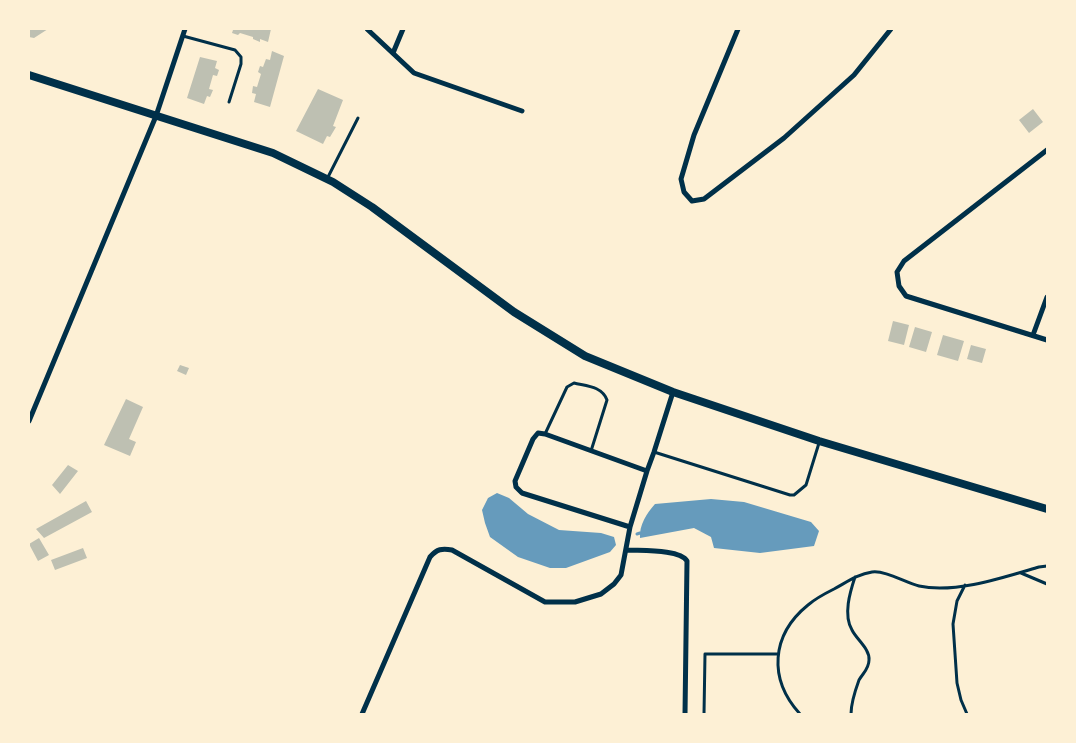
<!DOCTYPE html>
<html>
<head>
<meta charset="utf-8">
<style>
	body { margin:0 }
	#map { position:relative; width:1076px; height:743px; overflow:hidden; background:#fdf0d5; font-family:Karla,sans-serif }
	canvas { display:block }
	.frame { position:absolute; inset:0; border:30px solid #fdf0d5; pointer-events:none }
</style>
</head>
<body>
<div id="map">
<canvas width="1076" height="743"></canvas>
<div class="frame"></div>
</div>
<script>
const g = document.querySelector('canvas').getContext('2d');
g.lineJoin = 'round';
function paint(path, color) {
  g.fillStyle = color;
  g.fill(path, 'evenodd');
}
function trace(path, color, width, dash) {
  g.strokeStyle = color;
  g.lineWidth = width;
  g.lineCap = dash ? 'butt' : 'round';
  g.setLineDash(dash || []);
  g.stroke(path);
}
paint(new Path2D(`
	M 497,493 L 509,498 L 528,514 L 559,530 L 601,533 L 614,537 L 616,545 L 610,552 L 566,568 L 550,568 L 518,557 L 490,537 L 485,523 L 482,510 L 488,498 Z
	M 711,499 L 744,502 L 811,522 L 819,531 L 814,546 L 760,553 L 714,548 L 711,537 L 694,528 L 640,538 C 639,525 647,513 655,504 Z`), '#669bbc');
trace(new Path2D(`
	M 637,534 L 640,533`), '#669bbc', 3);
paint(new Path2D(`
	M 29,29 L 48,29 L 34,38 L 29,37 Z
	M 229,29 L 271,29 L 268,42 L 260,39 L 260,42 L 253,39 L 253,37 L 240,33 L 238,35 L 232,33 L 233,30 Z
	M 272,51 L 284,56 L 270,107 L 254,102 L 256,94 L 252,93 L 253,86 L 257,87 L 261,74 L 258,72 L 260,66 L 263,67 L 266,59 L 270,60 Z
	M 200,57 L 217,61 L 215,68 L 219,70 L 217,76 L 213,75 L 209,89 L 213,90 L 210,97 L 207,96 L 204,104 L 187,98 Z
	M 318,89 L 343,100 L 333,126 L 336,127 L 330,137 L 327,136 L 323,144 L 296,131 Z
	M 1033,109 L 1043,122 L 1029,133 L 1019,120 Z
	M 893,321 L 909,325 L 904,345 L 888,341 Z
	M 915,327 L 932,332 L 926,352 L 909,347 Z
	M 943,335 L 964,341 L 958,361 L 937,355 Z
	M 971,345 L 986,349 L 982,363 L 967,359 Z
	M 180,365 L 189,368 L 186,375 L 177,371 Z
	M 126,399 L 143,407 L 129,439 L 136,442 L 130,456 L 104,445 Z
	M 68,465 L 78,471 L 60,494 L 52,485 Z
	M 86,501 L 92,512 L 44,538 L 36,529 Z
	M 39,538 L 49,555 L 38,561 L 29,544 Z
	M 83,548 L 87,558 L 55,570 L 51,560 Z`), '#bec0b2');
trace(new Path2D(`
	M 183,36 L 235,50 L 241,57 L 241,64 L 229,102
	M 327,179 L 358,118
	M 545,434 L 567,387 L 574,383 C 586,386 602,386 607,400 L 591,451
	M 654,452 L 790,495 L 794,495 L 806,485 L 819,443
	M 1021,573 L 1047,584
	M 965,585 L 957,601 L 953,624 L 957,683 L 961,700 L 967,714
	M 704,714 L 705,654 L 778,654
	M 800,714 C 768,679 771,635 808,605 C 816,598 826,593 834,589 C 847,582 858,574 872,572 C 885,570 906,583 919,586 C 955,594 1005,577 1039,567 L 1047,566
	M 851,714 C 851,703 855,691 859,680 C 863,673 869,669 869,660 C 870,649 857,640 852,630 C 843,615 850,592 855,577`), '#003049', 3);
trace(new Path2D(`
	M 367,29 L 414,73 L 522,111
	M 738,29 L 694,135 L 681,179 L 684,192 L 692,201 L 704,199 L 784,138 L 854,75 L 891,29
	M 393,53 L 403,29
	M 1047,150 L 904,261 L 897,272 L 899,286 L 906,296 L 1047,340
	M 1033,335 L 1047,297
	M 29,421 L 156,116 L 185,29
	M 630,527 L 522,493 L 516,487 L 515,481 L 533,439 L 538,433 L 545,434 L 647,471
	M 627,550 C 641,551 680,549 687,561 L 685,714
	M 362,714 L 430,557 C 437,549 442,548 452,550 L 545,602 L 575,602 L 601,594 L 614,584 L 621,575 L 630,527 L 647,471 L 654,452 L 673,392`), '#003049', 5);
trace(new Path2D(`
	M 29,75 L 273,153 L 333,182 L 372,207 L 514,312 L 585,356 L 673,392 L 819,441 L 1047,509`), '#003049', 8);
</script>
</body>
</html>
